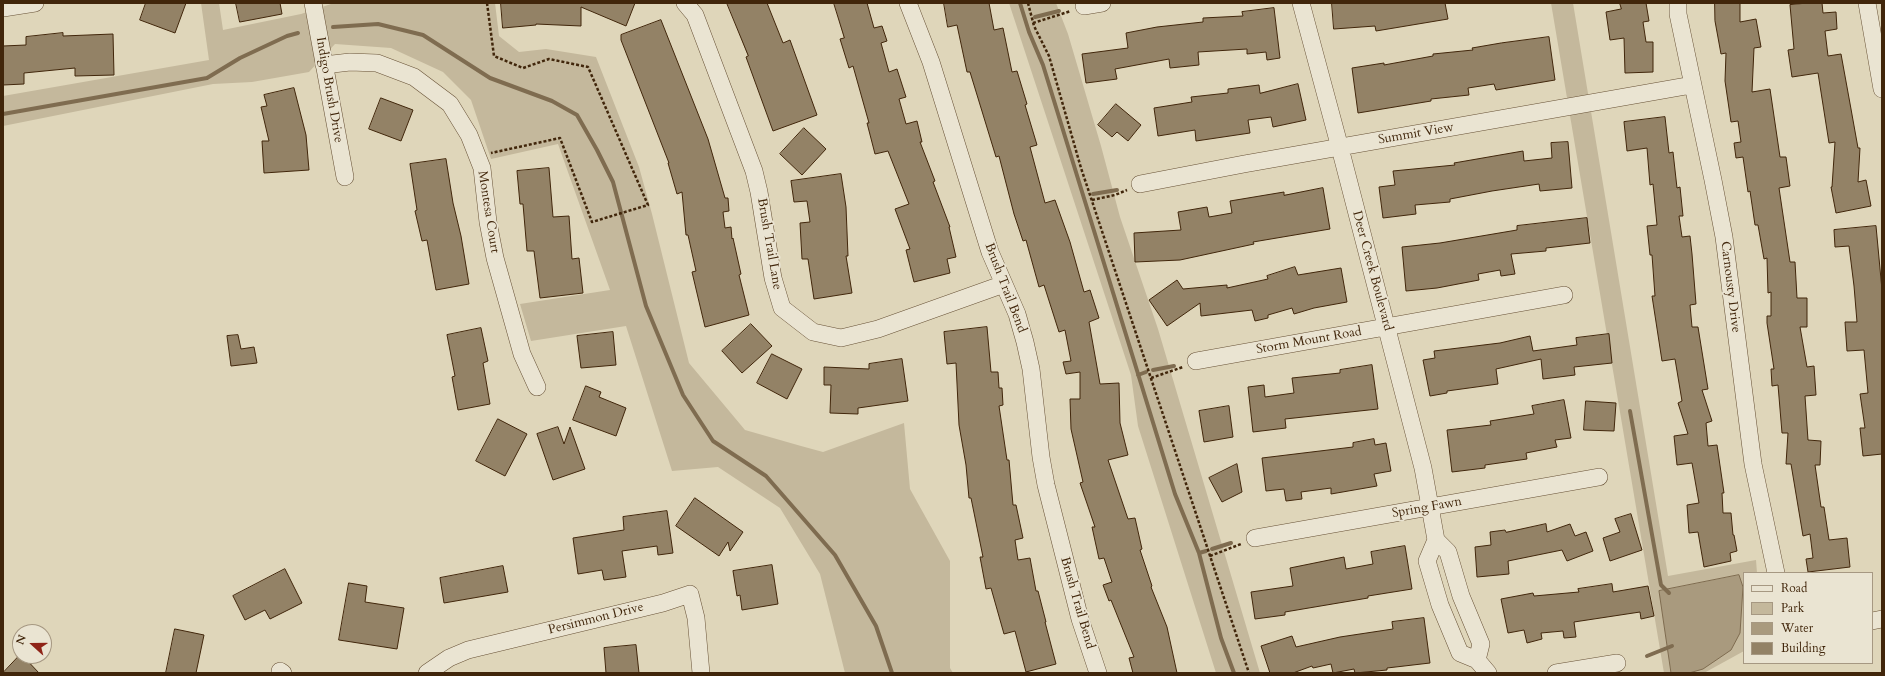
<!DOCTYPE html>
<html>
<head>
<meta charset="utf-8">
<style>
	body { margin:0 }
	#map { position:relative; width:1885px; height:676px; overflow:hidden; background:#dfd6ba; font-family:Cardo,serif }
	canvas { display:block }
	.frame { position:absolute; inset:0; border:4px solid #41260b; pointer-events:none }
	.legend { position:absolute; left:1743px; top:572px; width:130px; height:92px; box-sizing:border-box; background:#eae4d2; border:1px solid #a69882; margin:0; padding:5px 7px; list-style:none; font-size:12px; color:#41260b }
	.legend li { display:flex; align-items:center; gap:8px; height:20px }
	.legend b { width:20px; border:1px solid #a69882 }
	.north { position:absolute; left:12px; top:624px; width:40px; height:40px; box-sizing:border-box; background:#eae4d2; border:1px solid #a69882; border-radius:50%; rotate:291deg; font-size:11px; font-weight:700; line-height:16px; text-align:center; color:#41260b }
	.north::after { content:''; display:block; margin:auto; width:14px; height:18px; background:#8f2418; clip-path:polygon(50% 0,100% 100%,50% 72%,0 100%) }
</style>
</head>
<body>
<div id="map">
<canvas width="1885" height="676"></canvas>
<div class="frame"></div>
<ul class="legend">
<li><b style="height:5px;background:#eae4d2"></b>Road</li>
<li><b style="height:11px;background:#c4b89c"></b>Park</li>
<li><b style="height:11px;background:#a99a7e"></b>Water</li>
<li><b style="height:11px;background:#938266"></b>Building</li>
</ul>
<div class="north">N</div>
</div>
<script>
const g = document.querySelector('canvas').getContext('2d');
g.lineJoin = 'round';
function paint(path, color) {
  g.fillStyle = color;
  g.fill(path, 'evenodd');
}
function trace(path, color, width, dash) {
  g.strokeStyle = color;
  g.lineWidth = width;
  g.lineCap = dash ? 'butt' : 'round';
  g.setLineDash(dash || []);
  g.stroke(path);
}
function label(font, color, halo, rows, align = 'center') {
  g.font = font + ' Cardo,serif';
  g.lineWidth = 3.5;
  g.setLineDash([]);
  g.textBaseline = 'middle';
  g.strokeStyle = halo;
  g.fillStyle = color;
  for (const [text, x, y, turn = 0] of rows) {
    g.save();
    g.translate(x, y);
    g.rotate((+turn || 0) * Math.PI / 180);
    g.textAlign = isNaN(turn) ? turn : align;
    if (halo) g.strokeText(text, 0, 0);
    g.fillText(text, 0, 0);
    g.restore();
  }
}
paint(new Path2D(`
	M 201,3 L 219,3 L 223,30 L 301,14 L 334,3 L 495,3 L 499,36 L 519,52 L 546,49 L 596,57 L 639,167 L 652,214 L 689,363 L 745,430 L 801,446 L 823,452 L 904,423 L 910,489 L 950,561 L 950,668 L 953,673 L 845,673 L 820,574 L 780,508 L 718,467 L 672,471 L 626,326 L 531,341 L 520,304 L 610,290 L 558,144 L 491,159 L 471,100 L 443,72 L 391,48 L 335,44 L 309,72 L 252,82 L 213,84 L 3,126 L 3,96 L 209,60 Z
	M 1009,3 L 1056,3 L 1068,34 L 1101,146 L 1120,217 L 1158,329 L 1260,673 L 1216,673 L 1138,426 L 1131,375 Z
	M 1551,3 L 1573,3 L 1668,576 L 1756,560 L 1757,573 L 1744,573 L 1744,651 L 1704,673 L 1664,673 Z`), '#c4b89c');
const water = new Path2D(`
	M 1739,575 L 1743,587 L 1740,633 L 1731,650 L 1703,669 L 1689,673 L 1671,673 L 1659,591 Z`);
paint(water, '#a99a7e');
trace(water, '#7f6c50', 1);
trace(new Path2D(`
	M 1020,3 L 1029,32 L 1043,65 L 1175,494 L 1199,553 L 1221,638 L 1234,673
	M 1035,17 L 1059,11
	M 333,27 L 378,24 L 423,35 L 490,78 L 552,101 L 577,115 L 597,150 L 613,182 L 646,306 L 683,395 L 713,441 L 766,476 L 835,555 L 876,626 L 892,673
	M 3,114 L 207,78 L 240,58 L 287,36 L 298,33
	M 1093,194 L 1117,190
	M 1153,370 L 1174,366
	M 1138,375 L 1146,372
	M 1630,411 L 1661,585 L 1669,593
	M 1212,549 L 1231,543
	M 1199,553 L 1206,551
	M 1647,656 L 1672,646`), '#7f6c50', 4);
const building = new Path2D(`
	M 146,3 L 186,3 L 175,33 L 140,20 Z
	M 236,3 L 280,3 L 282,14 L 240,22 Z
	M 501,3 L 635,3 L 626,26 L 581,7 L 581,26 L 536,24 L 536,25 L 503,28 Z
	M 727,3 L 767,3 L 783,43 L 790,40 L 817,115 L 773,131 L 746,57 L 748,56 Z
	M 834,3 L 867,3 L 874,28 L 882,26 L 887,41 L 881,43 L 889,72 L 897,69 L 906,97 L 899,99 L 906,124 L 917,121 L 922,142 L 920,142 L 935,181 L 933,182 L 950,227 L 949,227 L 956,257 L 947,259 L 950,273 L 914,282 L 906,250 L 910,249 L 895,209 L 909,204 L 888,151 L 875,154 L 867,123 L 869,123 L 853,66 L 849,68 L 840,39 L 844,38 Z
	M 944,3 L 989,3 L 994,30 L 1003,28 L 1012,72 L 1017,71 L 1027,104 L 1025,105 L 1037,145 L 1030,147 L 1045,203 L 1055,200 L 1070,242 L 1084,292 L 1090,290 L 1099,318 L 1089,322 L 1100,384 L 1119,383 L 1120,423 L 1128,455 L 1108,460 L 1128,519 L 1135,518 L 1142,549 L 1140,550 L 1152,586 L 1151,587 L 1167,627 L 1177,673 L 1133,673 L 1129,658 L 1134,657 L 1111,600 L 1109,601 L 1103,585 L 1112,582 L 1104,558 L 1099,559 L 1092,527 L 1095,527 L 1080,483 L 1083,482 L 1071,429 L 1070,399 L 1080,399 L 1080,372 L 1066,374 L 1063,362 L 1071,361 L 1065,330 L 1059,332 L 1044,285 L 1039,287 L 1026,240 L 1023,241 L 1014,214 L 999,156 L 996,157 L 970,72 L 967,72 L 957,25 L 948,27 Z
	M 1332,3 L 1445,3 L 1448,19 L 1376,31 L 1375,26 L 1334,29 Z
	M 1620,3 L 1646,3 L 1649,21 L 1643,22 L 1646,42 L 1653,42 L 1653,72 L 1625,73 L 1624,38 L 1610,40 L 1606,12 L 1621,9 Z
	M 1715,3 L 1740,3 L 1740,22 L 1756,19 L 1761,47 L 1754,48 L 1752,92 L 1770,89 L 1780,157 L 1786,157 L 1790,186 L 1779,188 L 1790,262 L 1795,262 L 1797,298 L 1807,298 L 1807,327 L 1800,327 L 1807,367 L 1814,366 L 1816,395 L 1805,396 L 1808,440 L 1821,441 L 1820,465 L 1815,465 L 1821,507 L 1824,507 L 1829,540 L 1847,538 L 1850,567 L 1808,572 L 1806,559 L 1813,558 L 1810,534 L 1803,536 L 1791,464 L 1786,464 L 1788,433 L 1782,433 L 1778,385 L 1772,386 L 1771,369 L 1774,369 L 1767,323 L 1767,316 L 1771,316 L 1771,292 L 1768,293 L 1767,258 L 1764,259 L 1758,225 L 1755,225 L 1750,191 L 1748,192 L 1743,157 L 1736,158 L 1734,143 L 1741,142 L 1738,121 L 1731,122 L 1725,81 L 1726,53 L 1721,54 L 1715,21 Z
	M 1808,3 L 1822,3 L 1823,13 L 1836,12 L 1837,29 L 1825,31 L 1828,56 L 1841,54 L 1851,109 L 1858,148 L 1860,148 L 1858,182 L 1866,180 L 1871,206 L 1836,213 L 1831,187 L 1832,187 L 1835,142 L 1829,143 L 1818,73 L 1792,77 L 1788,50 L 1794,49 L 1790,5 Z
	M 1274,8 L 1280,58 L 1267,60 L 1266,52 L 1247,54 L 1247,49 L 1198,52 L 1199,65 L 1170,68 L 1169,59 L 1115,69 L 1117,79 L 1086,83 L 1082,54 L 1128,48 L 1126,33 L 1157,27 L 1203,22 L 1203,18 L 1243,16 L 1242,12 Z
	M 661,20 L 708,139 L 725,198 L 728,198 L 729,211 L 723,212 L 725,228 L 731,227 L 732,239 L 733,238 L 741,274 L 739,275 L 749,315 L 705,327 L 692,272 L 696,271 L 688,235 L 686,235 L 682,192 L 677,194 L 668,163 L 669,163 L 621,40 L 621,35 Z
	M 63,33 L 63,36 L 113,34 L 114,75 L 75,76 L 75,68 L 24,73 L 24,84 L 3,85 L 3,46 L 26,45 L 26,37 Z
	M 1549,37 L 1555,80 L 1496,90 L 1494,84 L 1468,88 L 1469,95 L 1431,99 L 1431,101 L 1358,113 L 1352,68 L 1384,63 L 1384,65 L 1433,56 L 1433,54 L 1473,50 L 1472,48 L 1501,43 Z
	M 1298,84 L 1306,120 L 1273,127 L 1271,117 L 1248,120 L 1250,133 L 1196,141 L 1195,130 L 1158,136 L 1154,108 L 1192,102 L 1191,97 L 1228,93 L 1228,89 L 1259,85 L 1260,93 Z
	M 294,88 L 306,135 L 309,170 L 264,173 L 262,141 L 269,141 L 261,107 L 267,106 L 264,95 Z
	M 381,98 L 413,110 L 401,141 L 369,129 Z
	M 1116,104 L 1141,125 L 1128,141 L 1117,132 L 1112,137 L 1098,125 Z
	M 1665,117 L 1669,153 L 1673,152 L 1677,188 L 1680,187 L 1683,216 L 1679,216 L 1682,237 L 1690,236 L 1692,254 L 1696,304 L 1690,305 L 1692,327 L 1698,327 L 1708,389 L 1702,390 L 1712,421 L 1706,423 L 1708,446 L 1717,445 L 1724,493 L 1722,493 L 1723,513 L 1731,513 L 1733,535 L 1734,535 L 1737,551 L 1730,553 L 1731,561 L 1704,567 L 1698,532 L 1689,533 L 1687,505 L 1699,503 L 1692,463 L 1677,465 L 1674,436 L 1688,434 L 1678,403 L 1682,401 L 1675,359 L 1662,361 L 1652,296 L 1655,296 L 1652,255 L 1650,255 L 1647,226 L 1657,225 L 1653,184 L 1650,185 L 1647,148 L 1627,151 L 1624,122 Z
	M 804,128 L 826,149 L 802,175 L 780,154 Z
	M 1568,142 L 1572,188 L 1540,191 L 1539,184 L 1492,191 L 1450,199 L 1450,202 L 1415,205 L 1416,214 L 1383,218 L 1379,187 L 1395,185 L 1393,171 L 1455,165 L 1454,163 L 1523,151 L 1524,161 L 1552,158 L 1551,143 Z
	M 446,159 L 453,203 L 461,236 L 469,284 L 436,290 L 427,240 L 422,241 L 415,211 L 417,210 L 410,164 Z
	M 549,168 L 553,217 L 569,216 L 572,259 L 579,258 L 583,293 L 540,298 L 534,251 L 527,251 L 523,204 L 520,204 L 517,171 Z
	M 841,174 L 846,207 L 848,256 L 846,256 L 852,293 L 814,299 L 808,259 L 802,259 L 800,223 L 810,222 L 807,201 L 794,202 L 791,181 Z
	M 1323,188 L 1330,229 L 1253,242 L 1254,244 L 1180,260 L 1135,262 L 1134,233 L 1181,230 L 1178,212 L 1207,207 L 1209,217 L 1232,213 L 1230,201 L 1284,192 L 1284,195 Z
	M 1587,218 L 1590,243 L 1546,248 L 1546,251 L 1511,254 L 1515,274 L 1501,276 L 1500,270 L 1478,274 L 1479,280 L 1437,288 L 1406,291 L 1402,247 L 1440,243 L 1517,230 L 1517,226 Z
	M 1876,226 L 1882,290 L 1882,454 L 1863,456 L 1860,428 L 1865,428 L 1860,394 L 1868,393 L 1864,350 L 1847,351 L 1845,322 L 1857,322 L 1854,286 L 1849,246 L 1835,247 L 1834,230 Z
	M 1295,267 L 1298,275 L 1341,268 L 1347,302 L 1314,308 L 1294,314 L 1292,308 L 1268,315 L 1268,318 L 1255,321 L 1252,310 L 1201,316 L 1200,303 L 1167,326 L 1149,300 L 1177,280 L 1183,289 L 1227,285 L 1227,288 L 1268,279 L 1267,276 Z
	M 751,324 L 772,346 L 742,373 L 722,351 Z
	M 987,327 L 991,372 L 998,372 L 999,388 L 1002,388 L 1003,405 L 999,406 L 1007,460 L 1009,460 L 1013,505 L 1016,505 L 1023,538 L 1015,540 L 1018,560 L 1030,558 L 1036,591 L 1038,591 L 1046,622 L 1045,622 L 1056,664 L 1026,672 L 1015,631 L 1004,634 L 991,588 L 986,589 L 980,557 L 983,557 L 971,498 L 969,498 L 966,465 L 959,425 L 956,363 L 947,364 L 944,332 Z
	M 481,328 L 488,361 L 483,363 L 490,404 L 458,410 L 452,377 L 455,376 L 447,335 Z
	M 613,332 L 616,365 L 581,368 L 577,336 Z
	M 1609,334 L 1612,363 L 1574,367 L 1575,375 L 1543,379 L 1541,359 L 1496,369 L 1498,384 L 1447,391 L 1447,393 L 1430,396 L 1423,360 L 1435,358 L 1434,351 L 1500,343 L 1530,336 L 1533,351 L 1577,345 L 1576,338 Z
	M 238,335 L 241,349 L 254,347 L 257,363 L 231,366 L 227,336 Z
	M 772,354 L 802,369 L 787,399 L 757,383 Z
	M 902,359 L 908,401 L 858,408 L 858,414 L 830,413 L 831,385 L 824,385 L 824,367 L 869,369 L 869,364 Z
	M 1372,365 L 1378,409 L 1285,419 L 1286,428 L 1253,432 L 1248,387 L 1264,385 L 1265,397 L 1294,393 L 1292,378 L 1340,373 L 1340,370 Z
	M 586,386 L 601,392 L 599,397 L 626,408 L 616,436 L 573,420 Z
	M 1564,400 L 1571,438 L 1555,440 L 1557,447 L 1526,453 L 1527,459 L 1485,465 L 1485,468 L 1452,472 L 1447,430 L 1491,425 L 1490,421 L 1534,414 L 1532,406 Z
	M 1586,401 L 1616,403 L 1614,431 L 1584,430 Z
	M 1229,406 L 1233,437 L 1204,442 L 1199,411 Z
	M 498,419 L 527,434 L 505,476 L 476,461 Z
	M 558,427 L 564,444 L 570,427 L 585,469 L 553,480 L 537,434 Z
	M 1374,439 L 1375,445 L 1386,443 L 1391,471 L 1374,474 L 1377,486 L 1331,494 L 1331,488 L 1301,492 L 1302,499 L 1286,501 L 1284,489 L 1266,491 L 1262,458 L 1353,447 L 1353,443 Z
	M 1237,464 L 1242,492 L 1222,502 L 1209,478 Z
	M 695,498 L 743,532 L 730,551 L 728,542 L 719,556 L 676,526 Z
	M 667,511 L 673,553 L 658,555 L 657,546 L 622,551 L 626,577 L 604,580 L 602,570 L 578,574 L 573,538 L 624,530 L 623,517 Z
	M 1631,514 L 1642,550 L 1610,561 L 1603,538 L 1620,532 L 1615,519 Z
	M 1546,524 L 1547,532 L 1570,524 L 1575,536 L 1586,532 L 1593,551 L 1567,561 L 1562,550 L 1508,561 L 1509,574 L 1477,577 L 1475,547 L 1491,545 L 1490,532 L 1505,530 L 1506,532 Z
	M 1405,546 L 1412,589 L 1368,596 L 1368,598 L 1285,612 L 1285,615 L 1255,619 L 1251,592 L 1293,586 L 1290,568 L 1344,557 L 1346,569 L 1373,564 L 1371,552 Z
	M 772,565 L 778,604 L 742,610 L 740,595 L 737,596 L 733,571 Z
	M 503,566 L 508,592 L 444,603 L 440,578 Z
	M 285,569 L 302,603 L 270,619 L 265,610 L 245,620 L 233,596 Z
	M 349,583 L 367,586 L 365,602 L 404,608 L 397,649 L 339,640 Z
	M 1612,584 L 1613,592 L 1648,586 L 1654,616 L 1641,619 L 1640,612 L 1574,622 L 1576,637 L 1564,638 L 1563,631 L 1541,633 L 1542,639 L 1527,643 L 1524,630 L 1508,633 L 1501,599 L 1533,593 L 1534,596 L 1579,592 L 1578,589 Z
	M 1424,618 L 1430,663 L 1387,668 L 1387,670 L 1355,673 L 1354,669 L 1333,673 L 1331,664 L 1313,668 L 1312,666 L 1293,673 L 1270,673 L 1261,646 L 1292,636 L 1296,647 L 1340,637 L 1393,629 L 1392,622 Z
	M 175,629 L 204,635 L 196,673 L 166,673 Z
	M 636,645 L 639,673 L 606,673 L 604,648 Z
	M 20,655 L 23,656 L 39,673 L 3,673 Z`);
paint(building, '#938266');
trace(building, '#41260b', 1);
const minor = new Path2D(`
	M 313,3 L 345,177
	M 685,3 L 695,15 L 754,171 L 759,192 L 773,278 L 782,308 L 813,332 L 841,338 L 878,329 L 1004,284
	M 908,3 L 931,62 L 990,252 L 1017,314 L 1025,342 L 1031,369 L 1041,457 L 1046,485 L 1080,619 L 1098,673
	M 1301,3 L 1340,148 L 1423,468 L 1436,540 L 1427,561 L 1440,605 L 1460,653 L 1477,660 L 1488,673
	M 1678,3 L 1678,14 L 1713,180 L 1724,237 L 1753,464 L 1776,573
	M 1867,3 L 1882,89
	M 1084,6 L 1102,3
	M 3,8 L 35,3
	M 324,65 L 350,62 L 377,63 L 414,77 L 450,104 L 469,135 L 482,168 L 488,222 L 495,258 L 522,354 L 537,387
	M 1140,184 L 1244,164 L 1692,85
	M 1196,361 L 1564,295
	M 1255,538 L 1599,477
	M 1436,540 L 1448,552 L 1461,596 L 1481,644 L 1477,660
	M 1872,621 L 1882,619
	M 280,671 L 283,673
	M 427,673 L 449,658 L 468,650 L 663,603 L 690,594 L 696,618 L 701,673
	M 1556,673 L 1617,663`);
trace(minor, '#685237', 18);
trace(new Path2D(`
	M 487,3 L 494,56 L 523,68 L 549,59 L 588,67 L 648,205 L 592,222 L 560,138 L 491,153
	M 1028,3 L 1034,26 L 1049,56 L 1081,168 L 1249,673
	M 1033,23 L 1071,11
	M 1092,200 L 1115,195 L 1127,190
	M 1151,378 L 1183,367
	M 1210,556 L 1241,544`), '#41260b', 2.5, [3, 2]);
trace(minor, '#eae4d2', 17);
label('13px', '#41260b', '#eae4d2', [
	["Indigo Brush Drive",329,90,80],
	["Summit View",1416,134,-10],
	["Montesa Court",488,212,81],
	["Brush Trail Lane",769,244,80],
	["Deer Creek Boulevard",1372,271,75],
	["Carnousty Drive",1730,287,83],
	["Brush Trail Bend",1005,288,69],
	["Storm Mount Road",1309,341,-10],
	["Spring Fawn",1427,508,-10],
	["Brush Trail Bend",1077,603,74],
	["Persimmon Drive",596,619,-14]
]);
</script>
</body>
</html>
